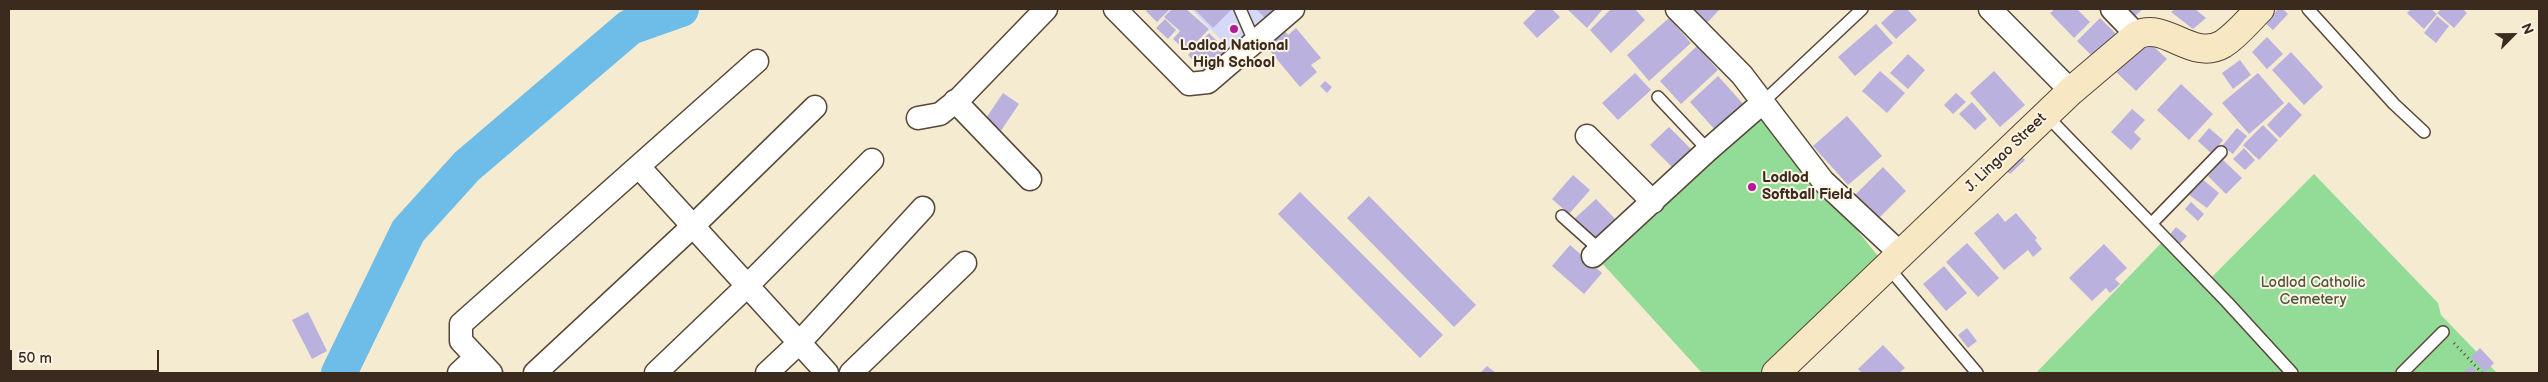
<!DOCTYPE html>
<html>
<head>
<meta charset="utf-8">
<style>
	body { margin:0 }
	#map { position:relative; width:2548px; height:382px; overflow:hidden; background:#f4ebd1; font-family:"Balsamiq Sans",sans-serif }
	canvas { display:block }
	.frame { position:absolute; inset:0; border:10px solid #3b2a1e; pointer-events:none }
	.north { position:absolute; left:2488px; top:10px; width:50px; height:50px; -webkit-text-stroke:4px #fcf5e5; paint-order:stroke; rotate:67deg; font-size:14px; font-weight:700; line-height:20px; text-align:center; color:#3b2a1e }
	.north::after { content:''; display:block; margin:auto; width:18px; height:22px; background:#3b2a1e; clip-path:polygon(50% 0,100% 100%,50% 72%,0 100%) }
	.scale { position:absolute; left:10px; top:350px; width:149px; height:22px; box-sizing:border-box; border:2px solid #3b2a1e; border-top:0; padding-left:6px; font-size:15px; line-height:18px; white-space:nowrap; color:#3b2a1e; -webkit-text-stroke:4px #fcf5e5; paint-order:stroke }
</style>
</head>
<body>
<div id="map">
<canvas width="2548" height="382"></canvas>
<div class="frame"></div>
<div class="north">N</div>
<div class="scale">50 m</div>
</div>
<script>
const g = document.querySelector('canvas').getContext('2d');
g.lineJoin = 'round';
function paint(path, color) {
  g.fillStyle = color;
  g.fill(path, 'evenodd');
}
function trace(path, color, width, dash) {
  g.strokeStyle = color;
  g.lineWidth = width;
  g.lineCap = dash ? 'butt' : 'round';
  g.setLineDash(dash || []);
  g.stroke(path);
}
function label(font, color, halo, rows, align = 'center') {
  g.font = font + ' "Balsamiq Sans",sans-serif';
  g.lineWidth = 4;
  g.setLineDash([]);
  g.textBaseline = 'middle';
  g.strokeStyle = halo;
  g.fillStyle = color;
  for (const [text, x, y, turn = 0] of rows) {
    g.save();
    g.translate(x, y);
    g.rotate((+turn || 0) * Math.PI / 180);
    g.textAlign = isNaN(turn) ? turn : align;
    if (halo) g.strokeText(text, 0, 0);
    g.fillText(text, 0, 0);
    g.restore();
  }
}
paint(new Path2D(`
	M 1191,9 L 1283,9 L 1230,49 Z`), '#d4d8f9');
paint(new Path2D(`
	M 1761,112 L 1887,267 L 1771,373 L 1702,373 L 1601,262 Z
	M 2314,174 L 2438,303 L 2441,315 L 2497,373 L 2036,373 L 2167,237 L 2210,279 Z`), '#92dc98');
trace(new Path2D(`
	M 339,373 L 408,231 L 467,166 L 630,27 L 681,9`), '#6ebce8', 36);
paint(new Path2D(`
	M 1148,9 L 1170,9 L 1157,22 L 1146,11 Z
	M 1172,9 L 1186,9 L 1209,29 L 1187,52 L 1173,39 L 1180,31 L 1164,17 Z
	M 1194,9 L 1232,9 L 1213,28 Z
	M 1256,9 L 1274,9 L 1265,18 Z
	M 1537,9 L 1552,9 L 1560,17 L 1537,38 L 1523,23 Z
	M 1567,9 L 1603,9 L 1587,28 Z
	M 1611,9 L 1635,9 L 1645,20 L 1611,53 L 1590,30 Z
	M 1687,9 L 1720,9 L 1705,25 Z
	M 1896,9 L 1907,9 L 1917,20 L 1896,39 L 1881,23 Z
	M 2055,9 L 2077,9 L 2090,22 L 2074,38 L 2050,13 Z
	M 2125,9 L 2143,9 L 2134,17 Z
	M 2175,9 L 2195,9 L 2206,18 L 2193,29 L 2171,12 Z
	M 2278,9 L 2283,9 L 2288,14 L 2273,30 L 2265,23 Z
	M 2411,9 L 2431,9 L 2437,14 L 2424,29 L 2407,13 Z
	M 2441,9 L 2463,9 L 2467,13 L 2454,28 L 2437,13 Z
	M 2437,16 L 2449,26 L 2436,43 L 2424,33 Z
	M 1669,18 L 1691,43 L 1649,81 L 1627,55 Z
	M 2100,18 L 2117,35 L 2094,58 L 2077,41 Z
	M 1165,19 L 1176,30 L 1168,39 L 1156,28 Z
	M 1876,24 L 1893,43 L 1855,76 L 1838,57 Z
	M 1296,28 L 1321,58 L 1311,65 L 1317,72 L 1300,87 L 1265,45 L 1284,30 L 1288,35 Z
	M 1209,33 L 1230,54 L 1208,75 L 1188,55 Z
	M 2267,37 L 2283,54 L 2267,69 L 2252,52 Z
	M 2145,39 L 2167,59 L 2136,91 L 2115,71 Z
	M 1697,46 L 1718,70 L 1681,104 L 1660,81 Z
	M 2291,52 L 2323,87 L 2304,105 L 2272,70 Z
	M 1908,54 L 1925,70 L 1908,89 L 1890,73 Z
	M 2240,60 L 2251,75 L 2233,89 L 2222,73 Z
	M 1880,71 L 1905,93 L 1887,113 L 1862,91 Z
	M 1994,71 L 2025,105 L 2000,127 L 1970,93 Z
	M 1635,73 L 1651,90 L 1618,120 L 1602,103 Z
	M 2258,73 L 2284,103 L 2249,134 L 2222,103 Z
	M 1718,76 L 1745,106 L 1717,132 L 1690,102 Z
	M 1325,81 L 1332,87 L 1327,93 L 1320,86 Z
	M 2181,84 L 2213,114 L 2189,140 L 2157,110 Z
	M 1003,93 L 1019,104 L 996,138 L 980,127 Z
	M 1956,93 L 1966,102 L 1953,114 L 1944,105 Z
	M 1972,102 L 1987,119 L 1975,130 L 1959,114 Z
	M 2289,102 L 2302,115 L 2280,138 L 2267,125 Z
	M 2132,109 L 2145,120 L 2134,132 L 2141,139 L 2131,150 L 2111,132 Z
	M 1847,116 L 1882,156 L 1848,185 L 1813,146 Z
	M 2263,125 L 2278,140 L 2259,160 L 2243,145 Z
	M 1669,127 L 1692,150 L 1674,169 L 1650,145 Z
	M 2209,128 L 2223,140 L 2212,154 L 2198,141 Z
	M 2237,128 L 2247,136 L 2233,154 L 2222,146 Z
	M 2244,148 L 2255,160 L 2245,170 L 2233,159 Z
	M 2016,151 L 2025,160 L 2010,174 L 2001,165 Z
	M 2223,160 L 2242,178 L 2226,194 L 2208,176 Z
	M 1883,167 L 1906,191 L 1878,219 L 1855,195 Z
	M 1573,175 L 1590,190 L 1569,214 L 1552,199 Z
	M 2201,178 L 2219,193 L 2207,208 L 2188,194 Z
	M 1300,192 L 1443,335 L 1420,358 L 1278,214 Z
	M 1369,196 L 1476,305 L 1454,327 L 1347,218 Z
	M 1596,199 L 1620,224 L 1598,246 L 1573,220 Z
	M 2191,202 L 2204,214 L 2198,221 L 2185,209 Z
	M 1998,213 L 2005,222 L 2016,213 L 2037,238 L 2035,240 L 2042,249 L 2033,257 L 2028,250 L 2004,270 L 1974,233 Z
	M 2176,227 L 2187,236 L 2178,246 L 2168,237 Z
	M 1967,243 L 1999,278 L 1978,297 L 1946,262 Z
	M 2104,244 L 2127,268 L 2115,279 L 2120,284 L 2110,293 L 2106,288 L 2092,301 L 2069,278 Z
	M 1570,245 L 1602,273 L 1584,294 L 1552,266 Z
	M 1944,266 L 1967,293 L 1946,311 L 1923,284 Z
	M 308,312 L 327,351 L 312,359 L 292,320 Z
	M 1967,328 L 1977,341 L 1968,348 L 1958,335 Z
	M 1883,345 L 1905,368 L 1899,373 L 1862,373 L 1858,369 Z
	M 2480,348 L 2494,363 L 2485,372 L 2471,357 Z
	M 1487,366 L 1496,373 L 1480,373 Z
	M 2471,366 L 2477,373 L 2463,373 Z`), '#bab1de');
const lane = new Path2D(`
	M 1240,9 L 1254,41
	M 2308,9 L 2394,104 L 2424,132
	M 1658,97 L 1708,150
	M 1762,103 L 1862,9
	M 2046,115 L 2227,302 L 2292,373
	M 1562,216 L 1600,250
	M 2152,223 L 2221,152
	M 1888,267 L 1977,373
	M 2402,373 L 2443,332`);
const street = new Path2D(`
	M 1115,9 L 1189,84 L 1208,82 L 1293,9
	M 1677,9 L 1742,75 L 1823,181 L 1901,254
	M 1990,9 L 2071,91
	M 2112,9 L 2137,35
	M 955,101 L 1030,179
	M 918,118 L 940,114 L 960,98 L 1046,9
	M 1587,136 L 1653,202
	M 639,167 L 827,373
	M 1593,256 L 1708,150 L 1762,103
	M 459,373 L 476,357
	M 491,373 L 461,341 L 461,324 L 757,61
	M 535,373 L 693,226 L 815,107
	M 656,373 L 747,286 L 872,160
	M 767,373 L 799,343 L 923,208
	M 851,373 L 965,263`);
const secondary = new Path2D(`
	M 1776,373 L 2071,91 L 2137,35 C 2166,21 2192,62 2223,44 C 2237,35 2248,21 2260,9`);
trace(lane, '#574739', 14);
trace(street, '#574739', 25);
trace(secondary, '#574739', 30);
trace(new Path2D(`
	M 2454,343 L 2482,373`), '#574739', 3, [1, 4]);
trace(lane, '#fff', 11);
trace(street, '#fff', 22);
trace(secondary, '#f7e8c3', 28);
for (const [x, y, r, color] of [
	[1234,29,5,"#b5179e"],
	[1752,187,5,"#b5179e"]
]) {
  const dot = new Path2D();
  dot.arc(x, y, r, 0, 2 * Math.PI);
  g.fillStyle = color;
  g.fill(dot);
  trace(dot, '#fcf5e5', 2);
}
label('bold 15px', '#3b2a1e', '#fcf5e5', [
	["Lodlod National",1234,46],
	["High School",1234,63],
	["Lodlod",1762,178,"left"],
	["Softball Field",1762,195,"left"]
]);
label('15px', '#3b2a1e', '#fcf5e5', [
	["J. Lingao Street",2006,153,-44]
]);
label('15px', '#51563c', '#fcf5e5', [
	["Lodlod Catholic",2313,283],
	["Cemetery",2313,300]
]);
</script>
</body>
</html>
